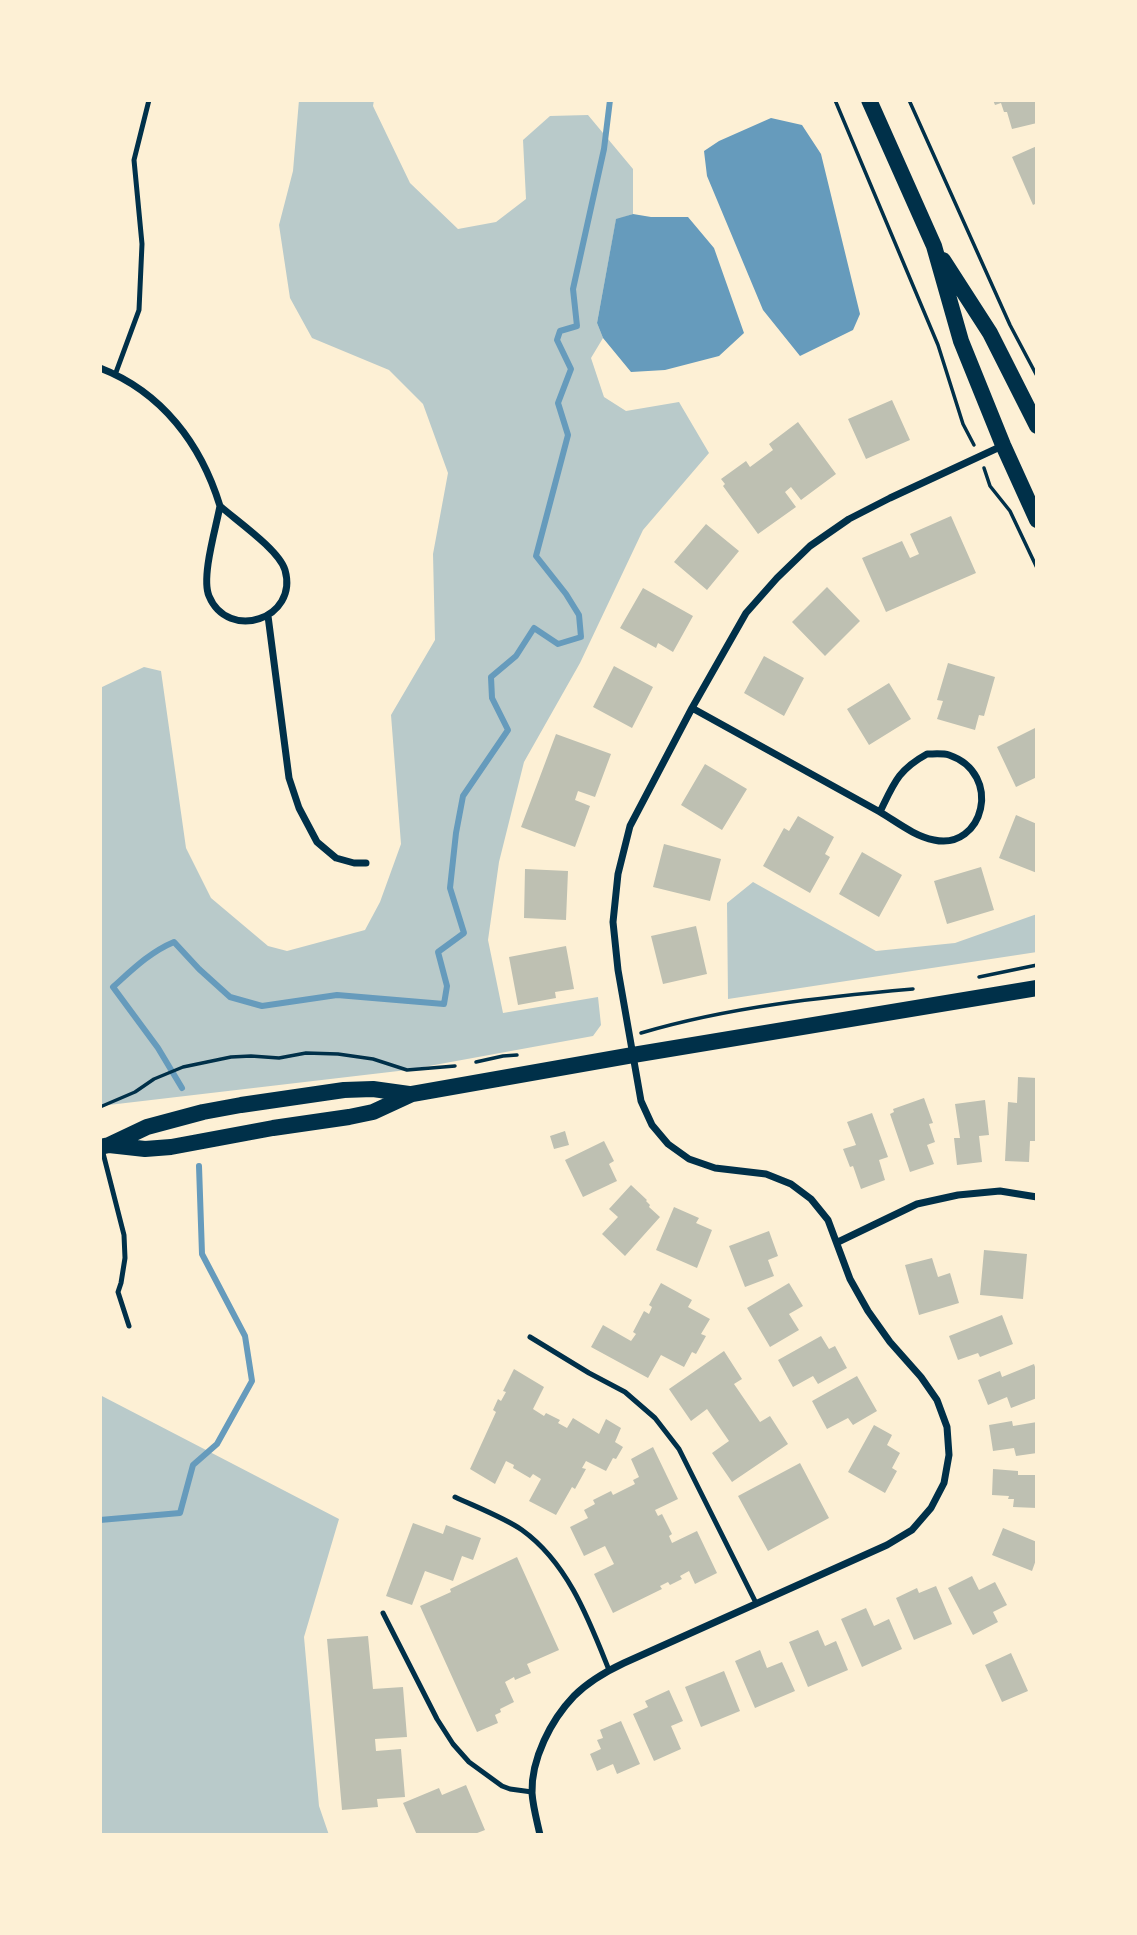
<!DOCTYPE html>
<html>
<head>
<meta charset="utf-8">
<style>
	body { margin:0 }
	#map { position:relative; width:1137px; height:1935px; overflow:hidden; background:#fdf0d5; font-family:Overpass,sans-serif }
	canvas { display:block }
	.frame { position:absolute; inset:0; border:102px solid #fdf0d5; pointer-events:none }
</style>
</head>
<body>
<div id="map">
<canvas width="1137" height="1935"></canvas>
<div class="frame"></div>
</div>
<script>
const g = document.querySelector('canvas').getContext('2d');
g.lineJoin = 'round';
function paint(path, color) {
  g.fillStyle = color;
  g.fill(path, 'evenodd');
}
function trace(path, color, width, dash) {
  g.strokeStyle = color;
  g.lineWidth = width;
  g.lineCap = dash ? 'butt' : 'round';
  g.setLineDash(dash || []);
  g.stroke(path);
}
paint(new Path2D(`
	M 299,100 L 374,100 L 373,106 L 410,183 L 458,229 L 496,222 L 526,199 L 523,140 L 550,116 L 588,115 L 633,169 L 633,214 L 616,220 L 597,323 L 603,338 L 591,358 L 604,397 L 626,411 L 679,402 L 709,453 L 643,530 L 580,663 L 524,762 L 499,862 L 488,940 L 503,1013 L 598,997 L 601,1025 L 593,1036 L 407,1070 L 100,1106 L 100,688 L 144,667 L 161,671 L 186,848 L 211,898 L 268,946 L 287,951 L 365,930 L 380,902 L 401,844 L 391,715 L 435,640 L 433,554 L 448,473 L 423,404 L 389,370 L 312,338 L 290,298 L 279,225 L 293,171 Z
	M 753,882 L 876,951 L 955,943 L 1037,914 L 1037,952 L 728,999 L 727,903 Z
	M 100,1395 L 339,1519 L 304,1637 L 319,1806 L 329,1835 L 100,1835 Z`), '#b9caca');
paint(new Path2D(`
	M 771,118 L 802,125 L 821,154 L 860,314 L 853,330 L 800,356 L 763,310 L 707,176 L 704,151 L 719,141 Z
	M 633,214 L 651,217 L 688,217 L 714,248 L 744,333 L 719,356 L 665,370 L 631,372 L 603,338 L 597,323 L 616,219 Z`), '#669bbc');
trace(new Path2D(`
	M 182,1088 L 158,1048 L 113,987 C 132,970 150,952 174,942 L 199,969 L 230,997 L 262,1006 L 337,995 L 444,1004 L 447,986 L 438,952 L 464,933 L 450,888 L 456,833 L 463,796 L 508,730 L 492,698 L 491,677 L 516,656 L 534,628 L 558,644 L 581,637 L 579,615 L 566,594 L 536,556 L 568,435 L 558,403 L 571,369 L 557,340 L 560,331 L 577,326 L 573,289 L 604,149 L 610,100
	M 100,1520 L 180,1513 L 193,1465 L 217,1444 L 252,1381 L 245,1336 L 202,1254 L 199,1166`), '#669bbc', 6);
paint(new Path2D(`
	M 993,100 L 1037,100 L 1037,105 L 1036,105 L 1037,123 L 1012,129 L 1007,112 L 1004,112 L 1001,103 L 995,105 Z
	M 1037,146 L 1037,203 L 1033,205 L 1012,157 Z
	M 892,400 L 910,440 L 866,459 L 848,419 Z
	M 798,422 L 836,474 L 801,500 L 791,487 L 785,492 L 796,507 L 758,534 L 723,486 L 725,484 L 721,479 L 746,461 L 750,467 L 773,450 L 769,444 Z
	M 951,516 L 976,573 L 886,612 L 862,558 L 902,541 L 910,558 L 919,554 L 910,534 Z
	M 706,524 L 739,551 L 707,590 L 674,562 Z
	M 827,587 L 860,621 L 825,656 L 792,622 Z
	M 643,588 L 693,616 L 673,652 L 658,643 L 656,648 L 620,628 Z
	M 764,656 L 804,678 L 784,716 L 744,693 Z
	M 948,663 L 995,677 L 984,716 L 979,715 L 975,730 L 937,719 L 943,701 L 937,700 Z
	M 614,666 L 653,687 L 632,728 L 593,707 Z
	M 889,683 L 911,719 L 869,745 L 847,709 Z
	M 1037,727 L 1037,777 L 1016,787 L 997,747 Z
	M 556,734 L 611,754 L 595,797 L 578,791 L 575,800 L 590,806 L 575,847 L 521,827 Z
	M 705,764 L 747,789 L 722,830 L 681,805 Z
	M 1016,815 L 1037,824 L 1037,873 L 999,858 Z
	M 798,816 L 834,837 L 825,854 L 830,857 L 810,893 L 763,866 L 784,828 L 789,831 Z
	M 664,844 L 721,859 L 710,901 L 653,887 Z
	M 862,852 L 902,875 L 879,917 L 839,894 Z
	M 981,867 L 994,910 L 947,924 L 934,881 Z
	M 525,869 L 568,871 L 566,920 L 524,918 Z
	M 696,926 L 707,974 L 663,984 L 651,936 Z
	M 566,946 L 574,989 L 555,992 L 556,998 L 518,1005 L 509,957 Z
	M 1018,1077 L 1037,1078 L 1037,1141 L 1030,1141 L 1029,1162 L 1005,1161 L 1008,1102 L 1017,1103 Z
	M 924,1098 L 933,1123 L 929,1124 L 935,1142 L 927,1145 L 934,1164 L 910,1172 L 890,1114 L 894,1112 L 893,1109 Z
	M 985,1100 L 989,1135 L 979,1136 L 982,1162 L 957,1165 L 954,1138 L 960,1138 L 955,1104 Z
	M 872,1113 L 888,1157 L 879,1160 L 885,1180 L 861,1189 L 853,1166 L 850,1167 L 843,1149 L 856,1145 L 847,1122 Z
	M 565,1131 L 569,1145 L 554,1149 L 550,1136 Z
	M 604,1141 L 614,1161 L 609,1164 L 617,1181 L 583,1197 L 565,1160 Z
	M 631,1185 L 647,1200 L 646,1201 L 650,1205 L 649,1207 L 660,1217 L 625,1256 L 602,1234 L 618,1217 L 609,1209 Z
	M 674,1207 L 699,1218 L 696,1223 L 712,1230 L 697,1268 L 656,1250 Z
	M 769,1231 L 778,1256 L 768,1260 L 774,1276 L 745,1287 L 729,1246 Z
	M 984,1250 L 1027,1254 L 1023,1299 L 980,1295 Z
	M 932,1258 L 938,1277 L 950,1273 L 959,1303 L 919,1315 L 905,1265 Z
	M 661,1283 L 692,1300 L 688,1307 L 710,1319 L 701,1334 L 706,1336 L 696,1354 L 692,1352 L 684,1367 L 661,1355 L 648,1378 L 591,1347 L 603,1325 L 631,1341 L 636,1334 L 633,1332 L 644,1311 L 649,1314 L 652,1307 L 649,1305 Z
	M 789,1283 L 803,1306 L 789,1314 L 799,1330 L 770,1347 L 747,1308 Z
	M 1002,1315 L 1013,1344 L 980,1357 L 978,1353 L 958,1360 L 949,1336 Z
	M 821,1336 L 829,1349 L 835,1346 L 847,1368 L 818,1384 L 813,1376 L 793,1387 L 778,1360 Z
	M 724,1351 L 742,1379 L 734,1384 L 760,1422 L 770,1416 L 788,1444 L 732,1482 L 712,1453 L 729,1441 L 707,1409 L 691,1421 L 669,1389 Z
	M 1034,1364 L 1037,1373 L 1037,1398 L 1011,1408 L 1007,1397 L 988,1405 L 978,1380 L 1000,1371 L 1002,1377 Z
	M 514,1369 L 544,1387 L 533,1409 L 544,1416 L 546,1413 L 560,1420 L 558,1423 L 567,1428 L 573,1418 L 599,1434 L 606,1419 L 621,1428 L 615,1442 L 623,1447 L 616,1459 L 613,1458 L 606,1471 L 586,1461 L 582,1468 L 586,1469 L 575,1489 L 572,1487 L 556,1515 L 529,1501 L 541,1479 L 533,1474 L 530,1478 L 513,1468 L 514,1465 L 506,1461 L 495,1484 L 470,1469 L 496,1412 L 493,1410 L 498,1399 L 501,1401 L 506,1392 L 503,1391 Z
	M 857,1376 L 877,1411 L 853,1425 L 848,1418 L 827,1429 L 812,1401 Z
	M 1012,1421 L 1013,1426 L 1037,1422 L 1037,1453 L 1016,1456 L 1014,1448 L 993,1451 L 989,1425 Z
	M 874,1425 L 892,1435 L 887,1445 L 900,1453 L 892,1468 L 897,1471 L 885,1493 L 848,1472 Z
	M 653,1447 L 678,1499 L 655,1510 L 658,1516 L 662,1514 L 672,1534 L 669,1536 L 672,1543 L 697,1531 L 717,1573 L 695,1584 L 689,1571 L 680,1576 L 682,1579 L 670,1585 L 668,1582 L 660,1586 L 662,1589 L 613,1613 L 594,1574 L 614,1564 L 605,1546 L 584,1556 L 570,1527 L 588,1518 L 584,1510 L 595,1504 L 593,1500 L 611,1491 L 613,1495 L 635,1484 L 633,1480 L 639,1477 L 631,1459 Z
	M 800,1463 L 829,1518 L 768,1551 L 738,1496 Z
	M 993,1469 L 1018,1471 L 1018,1475 L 1037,1475 L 1037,1508 L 1013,1507 L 1014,1499 L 1008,1499 L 1009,1496 L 992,1495 Z
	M 413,1523 L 443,1534 L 446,1525 L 481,1538 L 473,1560 L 462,1556 L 453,1581 L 425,1571 L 412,1605 L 386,1596 Z
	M 1003,1528 L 1037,1542 L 1037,1557 L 1032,1571 L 992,1555 Z
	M 517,1557 L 559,1650 L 527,1664 L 531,1673 L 515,1680 L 514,1677 L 505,1682 L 514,1702 L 500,1709 L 501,1712 L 495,1715 L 498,1723 L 477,1732 L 420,1606 L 451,1592 L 450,1589 Z
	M 972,1576 L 979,1590 L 995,1582 L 1007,1605 L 993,1612 L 998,1622 L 973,1635 L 948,1588 Z
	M 936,1586 L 952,1624 L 914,1640 L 896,1598 L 917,1588 L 919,1593 Z
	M 866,1608 L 874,1626 L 889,1619 L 902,1649 L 862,1667 L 841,1619 Z
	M 818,1630 L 825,1646 L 836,1641 L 848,1670 L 808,1687 L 789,1642 Z
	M 368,1636 L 373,1689 L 403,1687 L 407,1737 L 375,1739 L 376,1751 L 401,1749 L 405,1797 L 377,1799 L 378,1807 L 342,1810 L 327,1639 Z
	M 760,1650 L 767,1668 L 782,1662 L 795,1691 L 755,1708 L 735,1661 Z
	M 1011,1653 L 1028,1691 L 1002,1702 L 985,1665 Z
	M 724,1671 L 740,1711 L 701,1727 L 685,1687 Z
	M 669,1690 L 683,1721 L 671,1726 L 681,1749 L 654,1761 L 633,1714 L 648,1707 L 645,1701 Z
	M 621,1721 L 640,1764 L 617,1774 L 613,1764 L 597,1771 L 590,1754 L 601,1749 L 597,1740 L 603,1738 L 600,1730 Z
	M 466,1785 L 485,1830 L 472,1835 L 417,1835 L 403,1803 L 439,1788 L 442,1795 Z`), '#bec0b2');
trace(new Path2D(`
	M 835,100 L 938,345 L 963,424 L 974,445
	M 909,100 L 1010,325 L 1037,376
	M 984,468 L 990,486 L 1010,511 L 1037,568
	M 979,977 L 1037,965
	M 641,1033 C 729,1007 822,997 913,989
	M 476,1062 L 503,1056 L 517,1055
	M 100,1107 L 135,1092 L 154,1079 L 183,1067 L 231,1057 L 251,1056 L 279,1058 L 306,1053 L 338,1054 L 373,1059 L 407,1070 L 455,1066`), '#003049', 3.5);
trace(new Path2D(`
	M 115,375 L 139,310 L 142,244 L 134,160 L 149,100
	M 102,1149 L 124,1235 L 125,1258 L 121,1283 L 118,1292 L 129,1326
	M 530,1337 L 589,1373 L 625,1392 L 655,1418 L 679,1449 L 756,1603
	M 455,1497 C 474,1506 505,1518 522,1530 C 568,1563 589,1620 609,1670
	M 383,1613 L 437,1719 L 453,1744 L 469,1762 L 502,1786 L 510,1789 L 532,1792`), '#003049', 5);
trace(new Path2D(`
	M 100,368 C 162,392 201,444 220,506
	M 220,506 C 237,521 279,550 285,570 C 299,619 228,642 209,596 C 201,577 216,528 220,506 Z
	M 268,616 L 289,778 L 299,808 L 317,842 L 336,858 L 354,863 L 366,863
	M 692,708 L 880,812
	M 927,754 C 934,754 943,753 949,755 C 1004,774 983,851 934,840 C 914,836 897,822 880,812 C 894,783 898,770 927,754 Z
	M 838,1242 L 917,1204 L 958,1195 L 1000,1191 L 1037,1197
	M 540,1835 C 537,1821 533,1807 532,1793 C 531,1759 551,1720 574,1696 C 588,1682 607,1671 624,1663 L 887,1545 L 912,1530 L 931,1508 L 944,1483 L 949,1455 L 947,1427 L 937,1400 L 921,1377 L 890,1342 L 868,1311 L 850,1279 L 828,1220 L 811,1199 L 791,1184 L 766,1174 L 715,1168 L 689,1159 L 668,1144 L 652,1125 L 641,1101 L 618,970 L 613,922 L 618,874 L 630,826 L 692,708 L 746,613 L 777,578 L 810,546 L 849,519 L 890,498 L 1002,446`), '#003049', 7);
trace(new Path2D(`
	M 869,100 L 934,246 L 961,341 L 1003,445 L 1037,520
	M 943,260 L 990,333 L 1037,426
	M 109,1145 L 147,1127 L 203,1112 L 241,1105 L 344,1090 L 373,1089 L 409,1094
	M 100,1147 L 109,1145 L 145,1149 L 171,1147 L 273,1128 L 349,1117 L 373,1112 L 412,1094 L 633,1055 L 1037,988`), '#003049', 16);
</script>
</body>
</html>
